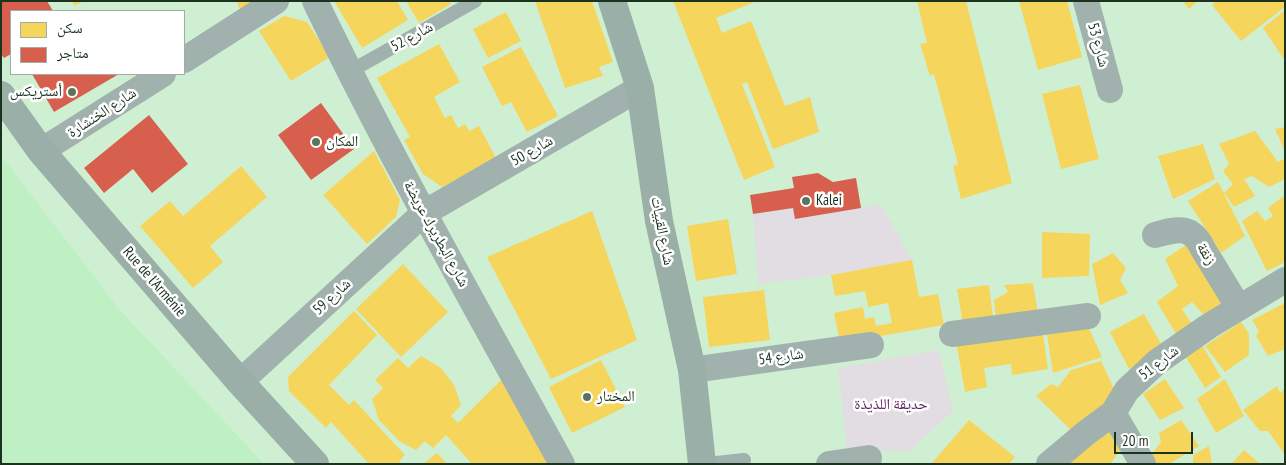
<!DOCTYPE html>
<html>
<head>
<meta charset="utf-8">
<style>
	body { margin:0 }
	#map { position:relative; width:1286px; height:465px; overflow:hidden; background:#cfefd2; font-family:"PT Sans Narrow","Noto Naskh Arabic",sans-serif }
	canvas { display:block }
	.frame { position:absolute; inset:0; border:2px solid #1b321e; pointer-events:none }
	.legend { position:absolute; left:10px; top:10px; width:175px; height:65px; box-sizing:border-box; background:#fff; border:1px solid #a4ada5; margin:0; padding:6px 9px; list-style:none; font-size:15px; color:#1b321e }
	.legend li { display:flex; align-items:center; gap:10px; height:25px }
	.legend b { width:25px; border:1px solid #a4ada5 }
	.scale { position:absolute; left:1114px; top:432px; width:79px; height:22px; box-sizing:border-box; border:2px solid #1b321e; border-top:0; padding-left:6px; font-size:15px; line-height:18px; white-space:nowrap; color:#1b321e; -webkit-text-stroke:4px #fff; paint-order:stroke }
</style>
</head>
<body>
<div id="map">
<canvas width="1286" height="465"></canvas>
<div class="frame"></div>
<ul class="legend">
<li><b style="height:14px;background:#f6d55c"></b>سكن</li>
<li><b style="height:14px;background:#d6604d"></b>متاجر</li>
</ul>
<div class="scale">20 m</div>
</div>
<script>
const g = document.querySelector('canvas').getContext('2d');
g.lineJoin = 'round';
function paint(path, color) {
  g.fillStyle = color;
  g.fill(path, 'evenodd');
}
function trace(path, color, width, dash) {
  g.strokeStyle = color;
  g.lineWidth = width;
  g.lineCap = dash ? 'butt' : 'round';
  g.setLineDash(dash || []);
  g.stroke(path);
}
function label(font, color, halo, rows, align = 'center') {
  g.font = font + ' "PT Sans Narrow","Noto Naskh Arabic",sans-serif';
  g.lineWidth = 5;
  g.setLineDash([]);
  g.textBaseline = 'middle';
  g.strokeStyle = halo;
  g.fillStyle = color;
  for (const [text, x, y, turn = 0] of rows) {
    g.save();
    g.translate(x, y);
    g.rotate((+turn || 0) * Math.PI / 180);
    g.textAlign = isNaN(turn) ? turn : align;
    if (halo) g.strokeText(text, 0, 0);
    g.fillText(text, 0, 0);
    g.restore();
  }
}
paint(new Path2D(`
	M 4,159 L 118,308 L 264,464 L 1,464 L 1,161 Z`), '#bef0c3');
paint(new Path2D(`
	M 881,204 L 912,260 L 831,275 L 758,284 L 753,214 L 793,208 L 795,219 Z
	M 939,350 L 953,411 L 910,451 L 847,450 L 838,368 Z`), '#e2dde2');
paint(new Path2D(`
	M 72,1 L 84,1 L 74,6 Z
	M 236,1 L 258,1 L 241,11 Z
	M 334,1 L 397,1 L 408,20 L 362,48 Z
	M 406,1 L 450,1 L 451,4 L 419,23 Z
	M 535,1 L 592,1 L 613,62 L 599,67 L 603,76 L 565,88 Z
	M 673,1 L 757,1 L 716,18 L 722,33 L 751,21 L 785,106 L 810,97 L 819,132 L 773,149 L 747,82 L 742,84 L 775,167 L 744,180 Z
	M 917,1 L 966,1 L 1012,183 L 961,199 L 953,166 L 958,164 L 934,74 L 930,76 L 920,44 L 927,43 Z
	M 1019,1 L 1067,1 L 1082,57 L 1038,70 Z
	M 1183,1 L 1198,1 L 1189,9 Z
	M 1216,1 L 1285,1 L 1285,7 L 1241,41 L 1212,5 Z
	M 1285,10 L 1285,61 L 1263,28 Z
	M 506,12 L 521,41 L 488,58 L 473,29 Z
	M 284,16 L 307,22 L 330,57 L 291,81 L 259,31 Z
	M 439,44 L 460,82 L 434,97 L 445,118 L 451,115 L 458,128 L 465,124 L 469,131 L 479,126 L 496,158 L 442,187 L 423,174 L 404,140 L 410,137 L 377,78 Z
	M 521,47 L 558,116 L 527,132 L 511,102 L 502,106 L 482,67 Z
	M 1080,85 L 1099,159 L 1061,169 L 1042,94 Z
	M 1285,127 L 1285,151 L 1275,129 Z
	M 1255,131 L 1278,162 L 1283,159 L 1285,163 L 1285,179 L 1269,187 L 1252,176 L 1244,179 L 1255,196 L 1234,207 L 1224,193 L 1233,184 L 1223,171 L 1229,164 L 1219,144 Z
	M 1203,144 L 1215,179 L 1173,199 L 1158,156 Z
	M 374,151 L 400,200 L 396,217 L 367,244 L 323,195 Z
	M 241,166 L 267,197 L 210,246 L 223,262 L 193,288 L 140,226 L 170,201 L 183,216 Z
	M 1218,182 L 1245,236 L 1221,253 L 1188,201 Z
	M 1285,195 L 1285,262 L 1267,271 L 1242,221 L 1257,211 L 1265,221 L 1273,216 L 1268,208 Z
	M 592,211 L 637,340 L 551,379 L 487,257 Z
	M 728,219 L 737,274 L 696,281 L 687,226 Z
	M 1042,232 L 1090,234 L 1089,276 L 1042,278 Z
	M 1186,245 L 1226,304 L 1204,315 L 1192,302 L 1182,309 L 1192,324 L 1176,334 L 1157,302 L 1178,286 L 1165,259 Z
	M 1113,253 L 1126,268 L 1120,280 L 1128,293 L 1100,305 L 1092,264 Z
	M 912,260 L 919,297 L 938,294 L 944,325 L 840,343 L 834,313 L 863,307 L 865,319 L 874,317 L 876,326 L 892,323 L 888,303 L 868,307 L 865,291 L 835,296 L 831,275 Z
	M 403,264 L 448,312 L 401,357 L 356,309 Z
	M 1033,283 L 1038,314 L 996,322 L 994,300 L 1008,292 L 1004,285 Z
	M 989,285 L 993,318 L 963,324 L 957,289 Z
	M 764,290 L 770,340 L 709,347 L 703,297 Z
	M 1285,303 L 1285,349 L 1268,356 L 1256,336 L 1259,331 L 1252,320 Z
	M 354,311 L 377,335 L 329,385 L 349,405 L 354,400 L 405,455 L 399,461 L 402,464 L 369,464 L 331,422 L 326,428 L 289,391 L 288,377 Z
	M 1144,314 L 1164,349 L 1129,369 L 1110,332 Z
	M 1086,322 L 1102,357 L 1053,373 L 1046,328 Z
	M 1241,322 L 1249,334 L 1249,355 L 1225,372 L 1205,346 Z
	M 1042,325 L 1048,369 L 1012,375 L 1011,364 L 984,368 L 987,387 L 965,392 L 956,341 Z
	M 1199,340 L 1221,377 L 1205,388 L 1182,351 Z
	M 421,356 L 441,368 L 454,385 L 461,405 L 451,416 L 458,423 L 501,380 L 544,448 L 552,464 L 472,464 L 446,435 L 433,448 L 425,441 L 416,450 L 399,441 L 379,420 L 372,399 L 383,388 L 375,380 L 398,358 L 408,368 Z
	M 601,360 L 625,407 L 572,433 L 549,387 Z
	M 1101,361 L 1117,395 L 1072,431 L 1036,396 L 1051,384 L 1058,387 L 1071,370 Z
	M 1165,379 L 1184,408 L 1160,420 L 1143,394 Z
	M 1225,379 L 1244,416 L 1216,433 L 1197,399 Z
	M 1277,386 L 1280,393 L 1285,389 L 1285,455 L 1268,431 L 1260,431 L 1243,410 Z
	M 969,420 L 1015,457 L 1009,464 L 933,464 L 932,463 Z
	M 1181,420 L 1199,446 L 1169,464 L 1157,464 L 1151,455 L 1161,442 L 1159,433 Z
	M 1107,430 L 1125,444 L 1110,464 L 1067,464 Z
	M 1209,446 L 1212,464 L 1193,464 L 1193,455 Z
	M 1244,450 L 1260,464 L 1231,464 Z
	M 437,453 L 447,464 L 423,464 Z`), '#f6d55c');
paint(new Path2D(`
	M 1,1 L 47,1 L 53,11 L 11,11 L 11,54 L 4,58 L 1,54 Z
	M 32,74 L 119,74 L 54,112 Z
	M 321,103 L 354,149 L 311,180 L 278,135 Z
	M 149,115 L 188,164 L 152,193 L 133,169 L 104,193 L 84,168 Z
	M 818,173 L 833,182 L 856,178 L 861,208 L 795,219 L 793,208 L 753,214 L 750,195 L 794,188 L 792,177 Z`), '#d6604d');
trace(new Path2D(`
	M 349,72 L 475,1
	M 707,464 L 744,460`), '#a0b1ae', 14);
trace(new Path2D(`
	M 315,1 C 391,159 478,311 562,464
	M 1086,1 L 1110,90
	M 184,60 L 276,1
	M 41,151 L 163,74
	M 1155,235 C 1177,229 1191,224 1203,249 L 1239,308
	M 952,334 L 1088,316
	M 692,370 L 871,345
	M 240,382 L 424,213 L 640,88
	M 1113,413 L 1143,464
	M 829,464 L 869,458
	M 1049,464 L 1086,433 L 1113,413 L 1127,390 L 1157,362 L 1209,326 L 1285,280`), '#a0b1ae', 26);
trace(new Path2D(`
	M 612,1 L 640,88 L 659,221 L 692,370 L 702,464
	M 1,95 L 41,151 L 240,382 L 315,464`), '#9bafa9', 28);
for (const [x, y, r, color] of [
	[72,92,5,"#5a745d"],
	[316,142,5,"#5a745d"],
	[806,201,5,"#5a745d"],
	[587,397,5,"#5a745d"]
]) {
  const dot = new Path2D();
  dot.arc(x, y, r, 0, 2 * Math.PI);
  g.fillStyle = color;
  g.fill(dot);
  trace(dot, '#fff', 2);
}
label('15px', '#1b321e', '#fff', [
	["شارع 52",412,37,-29],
	["شارع 53",1098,45,75],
	["شارع الخنشارة",102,113,-33],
	["شارع 50",532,151,-30],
	["شارع القبيات",662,231,79],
	["شارع البطريرك عريضة",436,234,61],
	["زنقة",1206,254,59],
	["Rue de l'Arménie",154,282,49],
	["شارع 59",332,297,-43],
	["شارع 54",781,357,-8],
	["شارع 51",1159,363,-38]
]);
label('15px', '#1b321e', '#fff', [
	["أستريكس",62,92,"right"],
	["المكان",326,142],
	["Kalei",816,201],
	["المختار",597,397]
], 'left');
label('15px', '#5a1b5b', '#fff', [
	["حديقة اللذيذة",891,405]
]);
</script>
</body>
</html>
